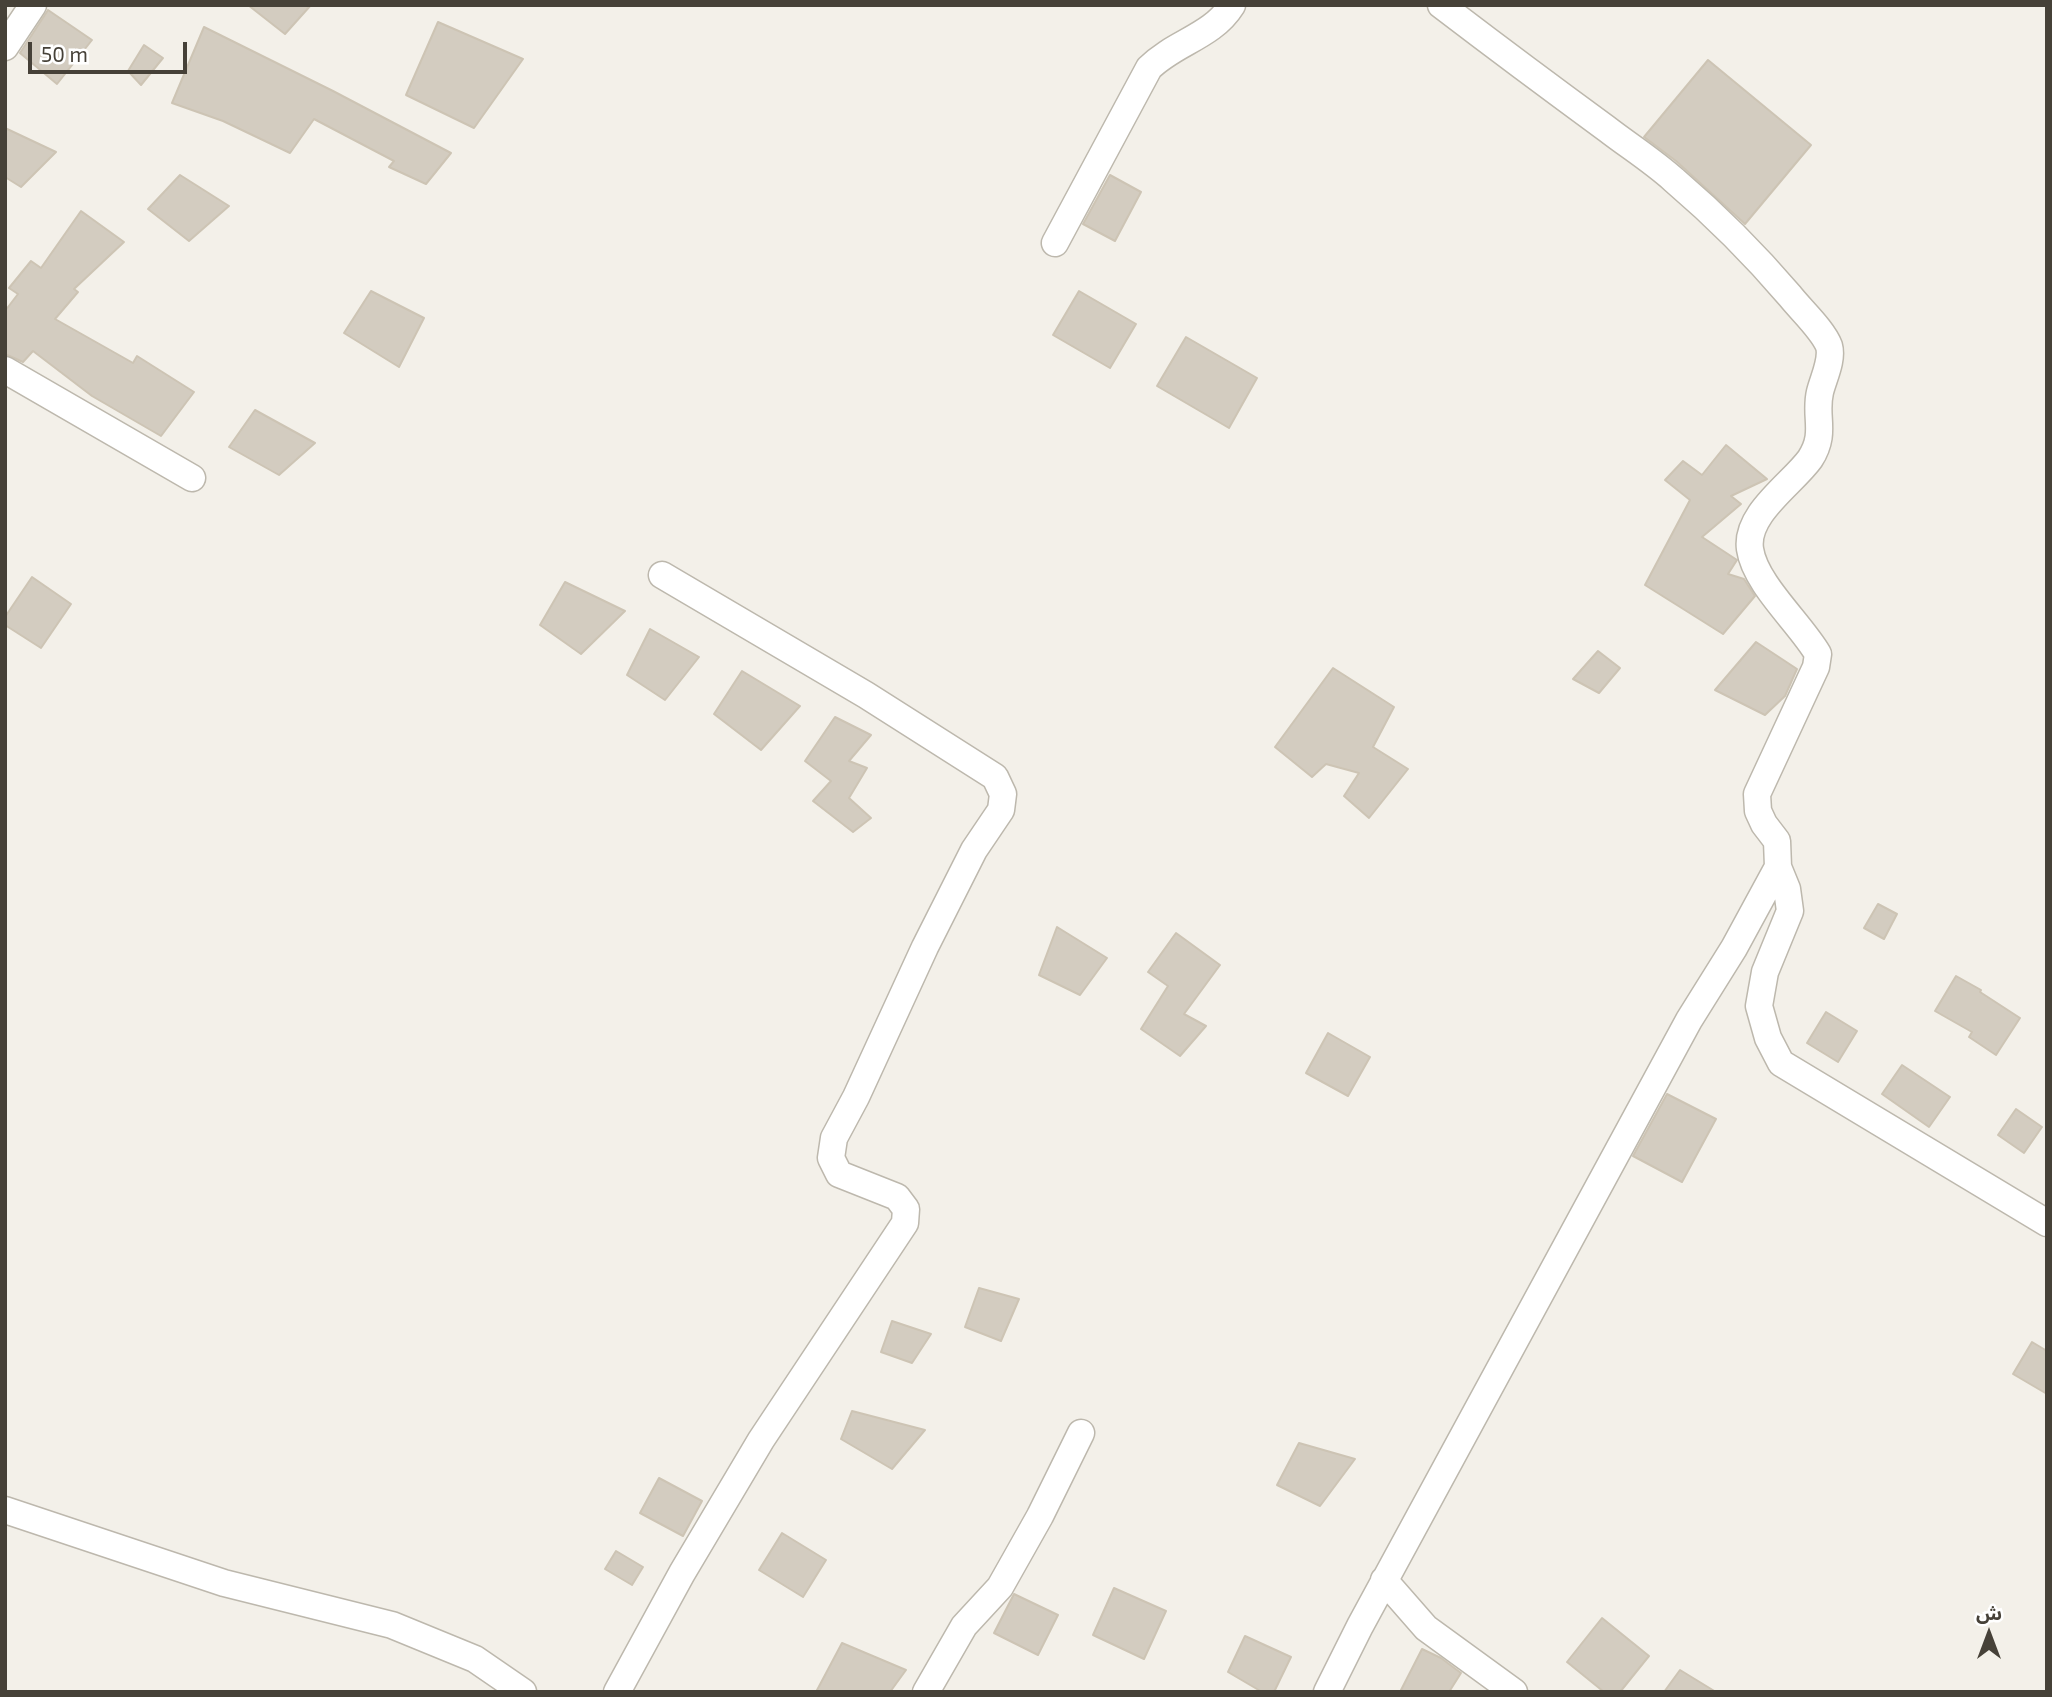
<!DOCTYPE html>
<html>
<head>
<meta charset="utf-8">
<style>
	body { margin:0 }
	#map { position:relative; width:2052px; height:1697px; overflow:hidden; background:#f3f0e9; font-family:"Exo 2","Noto Sans Arabic",sans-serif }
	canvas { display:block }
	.frame { position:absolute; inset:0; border:7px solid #464138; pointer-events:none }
	.north { position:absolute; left:1954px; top:1599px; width:70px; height:70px; -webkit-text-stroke:5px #fff; paint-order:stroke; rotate:0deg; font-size:19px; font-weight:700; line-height:28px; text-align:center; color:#464138 }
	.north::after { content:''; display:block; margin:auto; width:24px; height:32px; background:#464138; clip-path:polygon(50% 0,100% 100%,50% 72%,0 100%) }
	.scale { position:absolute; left:28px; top:42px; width:159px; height:32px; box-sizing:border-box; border:4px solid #464138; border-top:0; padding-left:9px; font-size:21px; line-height:24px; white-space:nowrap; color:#464138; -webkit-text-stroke:5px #fff; paint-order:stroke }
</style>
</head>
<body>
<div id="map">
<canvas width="2052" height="1697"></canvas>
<div class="frame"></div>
<div class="north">ش</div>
<div class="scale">50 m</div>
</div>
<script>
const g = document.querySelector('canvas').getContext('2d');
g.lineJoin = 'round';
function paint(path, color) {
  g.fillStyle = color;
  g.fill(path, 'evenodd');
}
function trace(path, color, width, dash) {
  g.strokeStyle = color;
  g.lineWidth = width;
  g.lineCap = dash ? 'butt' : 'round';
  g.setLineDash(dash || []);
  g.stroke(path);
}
const building = new Path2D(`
	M 248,5 L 311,5 L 285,34 Z
	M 48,10 L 92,40 L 57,84 L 20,53 Z
	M 438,22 L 523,59 L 474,128 L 406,95 Z
	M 204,27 L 333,91 L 451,153 L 426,184 L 389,167 L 394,161 L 314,119 L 290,153 L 223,121 L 172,103 Z
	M 144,45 L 163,58 L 141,85 L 128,71 Z
	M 1708,60 L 1811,145 L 1745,224 L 1676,161 L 1644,137 Z
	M 5,128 L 56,152 L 21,187 L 5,177 Z
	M 180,175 L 229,206 L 189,241 L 148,209 Z
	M 1110,175 L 1141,192 L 1115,241 L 1083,224 Z
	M 81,211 L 124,242 L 74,289 L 78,292 L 55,319 L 133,363 L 137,356 L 194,392 L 161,436 L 92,396 L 33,351 L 23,362 L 5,354 L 5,311 L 18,294 L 9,288 L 31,261 L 41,268 Z
	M 371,291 L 424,318 L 399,367 L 344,333 Z
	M 1079,291 L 1136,324 L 1110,368 L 1053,335 Z
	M 1186,337 L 1257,378 L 1229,428 L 1157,386 Z
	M 255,410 L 315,443 L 279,475 L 229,447 Z
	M 1726,445 L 1767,479 L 1731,496 L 1741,504 L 1702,537 L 1737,560 L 1728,574 L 1744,579 L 1755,596 L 1723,634 L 1645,585 L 1690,500 L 1665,480 L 1683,461 L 1702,475 Z
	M 32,577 L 71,604 L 41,648 L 5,625 L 5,617 Z
	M 565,582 L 625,611 L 581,654 L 540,625 Z
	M 650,629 L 699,657 L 665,700 L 627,675 Z
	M 1756,642 L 1797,669 L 1785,696 L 1765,715 L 1715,690 Z
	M 1598,651 L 1620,668 L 1599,693 L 1573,679 Z
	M 1333,668 L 1394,707 L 1373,747 L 1408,769 L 1369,818 L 1344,796 L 1359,773 L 1326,764 L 1312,777 L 1275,747 Z
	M 742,671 L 800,706 L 761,750 L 714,714 Z
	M 835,717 L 871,735 L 849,761 L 867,768 L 849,798 L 871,818 L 853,832 L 813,801 L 831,781 L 805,761 Z
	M 1878,904 L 1897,914 L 1884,939 L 1864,928 Z
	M 1057,927 L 1107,958 L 1080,995 L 1039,975 Z
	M 1176,933 L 1220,965 L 1184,1014 L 1206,1026 L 1180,1056 L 1141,1029 L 1168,986 L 1148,972 Z
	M 1956,976 L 1981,990 L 1980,992 L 2020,1018 L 1996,1055 L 1969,1037 L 1972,1032 L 1935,1011 Z
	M 1826,1012 L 1857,1031 L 1838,1062 L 1807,1043 Z
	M 1328,1033 L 1370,1057 L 1348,1096 L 1306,1073 Z
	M 1902,1065 L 1950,1097 L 1929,1127 L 1882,1094 Z
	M 1667,1094 L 1716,1119 L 1682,1182 L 1633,1156 Z
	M 2016,1109 L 2042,1127 L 2024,1153 L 1998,1135 Z
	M 979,1288 L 1019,1299 L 1001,1341 L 965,1327 Z
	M 892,1321 L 931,1334 L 912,1363 L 881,1352 Z
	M 2032,1342 L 2047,1351 L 2047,1394 L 2013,1374 Z
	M 852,1411 L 925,1430 L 892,1469 L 841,1439 Z
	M 1299,1443 L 1355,1459 L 1320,1506 L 1277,1485 Z
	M 659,1478 L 702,1501 L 683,1536 L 640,1513 Z
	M 782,1533 L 826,1560 L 803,1597 L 759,1570 Z
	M 616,1551 L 643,1567 L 632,1585 L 605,1569 Z
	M 1114,1588 L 1166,1611 L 1144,1659 L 1093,1635 Z
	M 1014,1594 L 1058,1615 L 1038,1655 L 994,1633 Z
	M 1602,1618 L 1649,1656 L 1620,1692 L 1604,1692 L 1567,1662 Z
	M 1245,1636 L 1291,1657 L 1274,1692 L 1262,1692 L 1228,1672 Z
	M 842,1643 L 906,1670 L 890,1692 L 816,1692 Z
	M 1422,1649 L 1441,1658 L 1461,1673 L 1449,1692 L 1400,1692 Z
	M 1680,1670 L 1716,1692 L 1664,1692 Z`);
paint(building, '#d3ccc0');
trace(building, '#cdc4b4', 2);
const minor = new Path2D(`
	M 1441,5 C 1496,47 1551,88 1607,129 C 1629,146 1653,161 1674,180 C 1715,215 1755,255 1790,296 C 1801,310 1823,330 1829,346 C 1833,360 1823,379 1820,392 C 1814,417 1827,433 1810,459 C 1792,484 1745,514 1750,549 C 1755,584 1800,623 1818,654 L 1816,667 L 1757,794 L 1758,811 L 1764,824 L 1777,841 L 1778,867 L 1787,889 L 1790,911 L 1765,972 L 1759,1006 L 1768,1038 L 1781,1063 L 2047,1223
	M 5,47 L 33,5
	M 1055,243 L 1149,68 C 1175,42 1212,37 1232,5
	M 5,370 L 192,478
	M 5,1510 L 224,1583 L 392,1625 L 475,1659 L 523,1692
	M 1384,1580 L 1426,1628 L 1514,1692
	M 617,1692 L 682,1573 L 761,1440 L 905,1223 L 906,1209 L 897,1197 L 839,1174 L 831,1158 L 834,1138 L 856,1097 L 925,947 L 974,850 L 1001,810 L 1003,794 L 995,777 L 866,695 L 662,575
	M 926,1692 L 964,1626 L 1000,1587 L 1040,1516 L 1081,1433
	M 1327,1692 L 1360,1626 L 1689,1020 L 1734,948 L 1778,867`);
trace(minor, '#bdb8ad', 29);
trace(minor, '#fff', 26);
</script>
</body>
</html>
